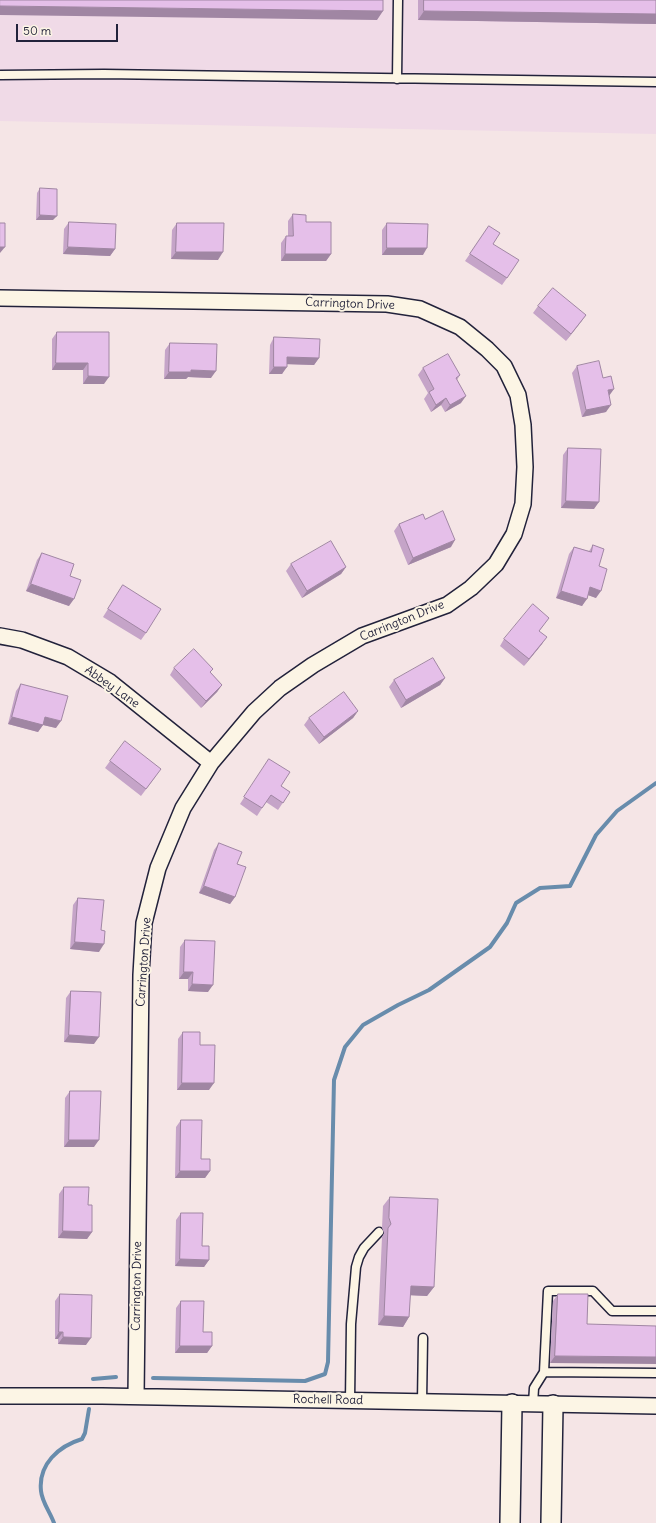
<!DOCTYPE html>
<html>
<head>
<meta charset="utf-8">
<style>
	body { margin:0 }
	#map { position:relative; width:656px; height:1523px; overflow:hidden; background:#f5e5e6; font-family:Delius,sans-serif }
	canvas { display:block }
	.scale { position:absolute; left:16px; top:24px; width:102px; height:18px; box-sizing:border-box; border:2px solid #22223b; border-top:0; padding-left:5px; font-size:12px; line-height:14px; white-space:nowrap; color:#22223b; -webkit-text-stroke:3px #fcf5e5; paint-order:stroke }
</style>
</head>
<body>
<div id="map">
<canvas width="656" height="1523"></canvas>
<div class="scale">50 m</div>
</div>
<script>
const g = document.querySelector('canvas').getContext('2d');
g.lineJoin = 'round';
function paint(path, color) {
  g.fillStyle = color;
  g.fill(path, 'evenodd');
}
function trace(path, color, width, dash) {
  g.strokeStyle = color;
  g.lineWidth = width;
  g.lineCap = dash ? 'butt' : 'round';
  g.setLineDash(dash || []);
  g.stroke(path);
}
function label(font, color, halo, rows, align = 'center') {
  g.font = font + ' Delius,sans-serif';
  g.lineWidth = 4;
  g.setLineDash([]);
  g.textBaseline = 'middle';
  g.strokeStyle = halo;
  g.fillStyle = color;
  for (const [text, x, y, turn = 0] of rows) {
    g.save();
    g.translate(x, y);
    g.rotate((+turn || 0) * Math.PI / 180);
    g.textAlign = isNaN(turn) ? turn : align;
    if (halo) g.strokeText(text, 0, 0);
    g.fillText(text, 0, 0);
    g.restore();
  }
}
paint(new Path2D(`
	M 0,0 L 656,0 L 656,134 L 0,121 Z`), '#f0dae7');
trace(new Path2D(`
	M 153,1378 L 305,1381 L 325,1374 L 328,1362 L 334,1080 L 345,1047 L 363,1025 L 398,1005 L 429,990 L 490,947 L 507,923 L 516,903 L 540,888 L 570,886 L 596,835 L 617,811 L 656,783
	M 93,1379 L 116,1377
	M 54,1523 C 50,1512 42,1502 41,1491 C 38,1464 59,1446 82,1439 L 85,1433 L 89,1409`), '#688cac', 4);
const service = new Path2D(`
	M 0,75 L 104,74 L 656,82
	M 397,79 L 398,0
	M 544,1372 L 656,1373
	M 350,1401 L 351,1324 L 356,1267 L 359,1257 L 364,1248 L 379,1232
	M 422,1402 L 423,1338
	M 533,1404 L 534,1388 L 544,1372 L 548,1291 L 593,1291 L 612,1311 L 656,1311`);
const minor = new Path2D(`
	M 0,298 L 387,304 L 420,309 L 460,327 L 487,349 L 504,366 L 518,395 L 523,425 L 525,467 L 523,504 L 514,534 L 496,564 L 471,588 L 447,605 L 362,636 L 313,665 L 280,688 L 254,712 L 211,763 L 183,808 L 158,868 L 144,923 L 141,975 L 136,1396
	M 0,636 L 22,640 L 68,657 L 110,682 L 211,763
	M 0,1396 L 102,1396 L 656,1406`);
const tertiary = new Path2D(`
	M 510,1523 L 512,1404
	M 551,1523 L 553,1405`);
trace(service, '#22223b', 11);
trace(minor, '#22223b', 18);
trace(tertiary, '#22223b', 22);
trace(service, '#fcf5e5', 8);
trace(minor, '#fcf5e5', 15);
trace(tertiary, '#fcf5e5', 19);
paint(new Path2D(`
	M 418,0 L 656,0 L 656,24 L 418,20 Z
	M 40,188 L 53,220 L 36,220 L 37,193 Z
	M 293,214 L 306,222 L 331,254 L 326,261 L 281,261 L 281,243 L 286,236 L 288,236 L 288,221 Z
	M 69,222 L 115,249 L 110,256 L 63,254 L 64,229 Z
	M 177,223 L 218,260 L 171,259 L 172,230 Z
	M 387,223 L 423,255 L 382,255 L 382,230 Z
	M 489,226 L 493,244 L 507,278 L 502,285 L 465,261 Z
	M 538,306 L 586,315 L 566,341 L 533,313 Z
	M 57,332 L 109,332 L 104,384 L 83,384 L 83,370 L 52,370 L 52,339 Z
	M 274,337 L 319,358 L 314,365 L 287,364 L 282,374 L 269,374 L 270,345 Z
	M 170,343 L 211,378 L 188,377 L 186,379 L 164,379 L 165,350 Z
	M 577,366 L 603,378 L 609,395 L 606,412 L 582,417 L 572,373 Z
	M 423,368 L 460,375 L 457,380 L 461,403 L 445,412 L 441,405 L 431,412 L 424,399 L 428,393 L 418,375 Z
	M 568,448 L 594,509 L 561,508 L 563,455 Z
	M 425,519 L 451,547 L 408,565 L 394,531 L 399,524 Z
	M 593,545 L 599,566 L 596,598 L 588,595 L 582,606 L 556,598 L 569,554 L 574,547 L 589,551 Z
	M 42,553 L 70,576 L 69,606 L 26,591 L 37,560 Z
	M 291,564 L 346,567 L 341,574 L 302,598 L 286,571 Z
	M 123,585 L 146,633 L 141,640 L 103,617 Z
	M 544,625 L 539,631 L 542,644 L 524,666 L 500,646 L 504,639 Z
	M 174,668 L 211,673 L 222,685 L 217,692 L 201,708 L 170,675 Z
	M 445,678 L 440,685 L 401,708 L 389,687 L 394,680 Z
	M 21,684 L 56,728 L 43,725 L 38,732 L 8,724 L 16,691 Z
	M 358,711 L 353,718 L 319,744 L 304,725 L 309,718 Z
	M 269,759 L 281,786 L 290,792 L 278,810 L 266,802 L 257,816 L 240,804 Z
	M 110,761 L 156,776 L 141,796 L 105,768 Z
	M 219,843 L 237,864 L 235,897 L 230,904 L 199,893 L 214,850 Z
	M 78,898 L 99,952 L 70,949 L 73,905 Z
	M 185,940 L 208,992 L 188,991 L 188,979 L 179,979 L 180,947 Z
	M 71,991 L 94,1044 L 64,1042 L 66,998 Z
	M 183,1032 L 200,1045 L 209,1090 L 177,1090 L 178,1039 Z
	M 70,1091 L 94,1147 L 64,1147 L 65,1098 Z
	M 181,1120 L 201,1159 L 210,1171 L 205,1178 L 175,1178 L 176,1127 Z
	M 64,1187 L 88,1205 L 92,1232 L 87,1239 L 58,1238 L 59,1194 Z
	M 390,1197 L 434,1287 L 427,1296 L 410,1295 L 409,1317 L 403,1327 L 378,1325 L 382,1237 L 384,1233 L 382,1228 L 383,1206 Z
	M 181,1213 L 202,1246 L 209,1260 L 204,1267 L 175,1266 L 176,1220 Z
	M 60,1294 L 86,1345 L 58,1344 L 58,1339 L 55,1339 L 55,1301 Z
	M 558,1294 L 587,1324 L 550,1363 L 553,1301 Z
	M 181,1301 L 203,1332 L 212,1346 L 207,1353 L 175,1353 L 176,1308 Z`), '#c5a4c8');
paint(new Path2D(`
	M 0,6 L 383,11 L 377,20 L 0,15 Z
	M 424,11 L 656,14 L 656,24 L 418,20 Z
	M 40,215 L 57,216 L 53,220 L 36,220 Z
	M 0,247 L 5,247 L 0,253 Z
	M 68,247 L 115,249 L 110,256 L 63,254 Z
	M 387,248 L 427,248 L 423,255 L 382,255 Z
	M 176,252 L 223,252 L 218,260 L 171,259 Z
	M 285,254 L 331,254 L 326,261 L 281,261 Z
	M 586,315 L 581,322 L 566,341 L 571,334 Z
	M 287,357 L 319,358 L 314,365 L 282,364 Z
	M 56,363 L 88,363 L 83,370 L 52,370 Z
	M 274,367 L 287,367 L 282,374 L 269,374 Z
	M 191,370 L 216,371 L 211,378 L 188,377 L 186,379 L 164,379 L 169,372 Z
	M 88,376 L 109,377 L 104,384 L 83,384 Z
	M 614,389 L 609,396 L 608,390 Z
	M 466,396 L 461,403 L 445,412 L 450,405 Z
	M 446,398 L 441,405 L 431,412 L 436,405 Z
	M 611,405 L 606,412 L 582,417 L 586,410 Z
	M 566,501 L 599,502 L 594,509 L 561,508 Z
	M 455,540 L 451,547 L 408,565 L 413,558 Z
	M 346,567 L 341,574 L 302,598 L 307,591 Z
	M 31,584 L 74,599 L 69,606 L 26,591 Z
	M 590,587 L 601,591 L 596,598 L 585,594 Z
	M 561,591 L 587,599 L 582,606 L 556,598 Z
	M 547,637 L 542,644 L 524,666 L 529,659 Z
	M 445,678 L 440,685 L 401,708 L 406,700 Z
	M 222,685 L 217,692 L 201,708 L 206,701 Z
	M 358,711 L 353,718 L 319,744 L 324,737 Z
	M 12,717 L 45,717 L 61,721 L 56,728 L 43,725 L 38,732 L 8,724 Z
	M 204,886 L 235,897 L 230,904 L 199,893 Z
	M 75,942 L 104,944 L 99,952 L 70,949 Z
	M 184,972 L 193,972 L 188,979 L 179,979 Z
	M 192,984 L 213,985 L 208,992 L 188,991 Z
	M 69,1035 L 99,1037 L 94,1044 L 64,1042 Z
	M 182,1083 L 214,1083 L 209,1090 L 177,1090 Z
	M 69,1140 L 99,1140 L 94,1147 L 64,1147 Z
	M 180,1171 L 210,1171 L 205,1178 L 175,1178 Z
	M 63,1231 L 92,1232 L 87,1239 L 58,1238 Z
	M 180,1259 L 209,1260 L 204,1267 L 175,1266 Z
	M 411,1286 L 434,1287 L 427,1296 L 404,1295 Z
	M 384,1316 L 409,1317 L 403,1327 L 378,1325 Z
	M 59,1332 L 63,1332 L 58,1339 L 55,1339 Z
	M 63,1337 L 91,1338 L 86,1345 L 58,1344 Z
	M 180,1346 L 212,1346 L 207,1353 L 175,1353 Z
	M 555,1356 L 656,1357 L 656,1364 L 550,1363 Z`), '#a086a3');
const building = new Path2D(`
	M 0,0 L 383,0 L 383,11 L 0,6 Z
	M 424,0 L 656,0 L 656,14 L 424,11 Z
	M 40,188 L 57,189 L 57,216 L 40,215 Z
	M 293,214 L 306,215 L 306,222 L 331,222 L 331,254 L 285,254 L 286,236 L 293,236 Z
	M 69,222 L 116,224 L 115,249 L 68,247 Z
	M 0,223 L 5,223 L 5,247 L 0,247 Z
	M 177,223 L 224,223 L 223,252 L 176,252 Z
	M 387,223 L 428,224 L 427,248 L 387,248 Z
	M 489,226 L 500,233 L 493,244 L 519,260 L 507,278 L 470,254 Z
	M 553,288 L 586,315 L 571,334 L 538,306 Z
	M 57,332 L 109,332 L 109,377 L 88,376 L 88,363 L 56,363 Z
	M 274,337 L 320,339 L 319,358 L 287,357 L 287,367 L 274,367 Z
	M 170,343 L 217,344 L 216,371 L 191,370 L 191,372 L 169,372 Z
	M 448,354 L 460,375 L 456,378 L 466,396 L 450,405 L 446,398 L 436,405 L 429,392 L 434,389 L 423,368 Z
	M 599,361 L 603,378 L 611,376 L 614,389 L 608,390 L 611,405 L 586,410 L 577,366 Z
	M 568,448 L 601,449 L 599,502 L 566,501 Z
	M 443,511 L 455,540 L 413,558 L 399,524 L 423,514 L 425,519 Z
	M 331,541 L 346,567 L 307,591 L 291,564 Z
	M 593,545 L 604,549 L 599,566 L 607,569 L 601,591 L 590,587 L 587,599 L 561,591 L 574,547 L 591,552 Z
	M 42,553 L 74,564 L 70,576 L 81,580 L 74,599 L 31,584 Z
	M 123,585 L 161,609 L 146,633 L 108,609 Z
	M 533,604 L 549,618 L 539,631 L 547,637 L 529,659 L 504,639 Z
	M 194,649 L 213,669 L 210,672 L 222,685 L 206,701 L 174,668 Z
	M 433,658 L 445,678 L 406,700 L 394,680 Z
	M 21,684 L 68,696 L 61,721 L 45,717 L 43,725 L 12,717 Z
	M 344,692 L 358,711 L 324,737 L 309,718 Z
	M 125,741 L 161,769 L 146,789 L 110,761 Z
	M 269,759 L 290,772 L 281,786 L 290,792 L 283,803 L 271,795 L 262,808 L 244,797 Z
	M 219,843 L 242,852 L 237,864 L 246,867 L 235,897 L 204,886 Z
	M 78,898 L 104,900 L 101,930 L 105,931 L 104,944 L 75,942 Z
	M 185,940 L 215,941 L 213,985 L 192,984 L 193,972 L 184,972 Z
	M 71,991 L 101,992 L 99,1037 L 69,1035 Z
	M 183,1032 L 200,1032 L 200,1045 L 215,1045 L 214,1083 L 182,1083 Z
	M 70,1091 L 101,1091 L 99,1140 L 69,1140 Z
	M 181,1120 L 202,1120 L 201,1159 L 210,1159 L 210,1171 L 180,1171 Z
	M 64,1187 L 89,1187 L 88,1205 L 92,1205 L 92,1232 L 63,1231 Z
	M 390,1197 L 438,1199 L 434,1287 L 411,1286 L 409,1317 L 384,1316 L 388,1228 L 391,1224 L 389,1218 Z
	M 181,1213 L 203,1213 L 202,1246 L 209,1246 L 209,1260 L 180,1259 Z
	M 60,1294 L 92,1295 L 91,1338 L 63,1337 L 63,1332 L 59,1332 Z
	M 558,1294 L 588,1294 L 587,1324 L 656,1326 L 656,1357 L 555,1356 Z
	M 181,1301 L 204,1301 L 203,1332 L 212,1332 L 212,1346 L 180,1346 Z`);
paint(building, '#e5bfe9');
trace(building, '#a086a3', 1);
label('12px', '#22223b', '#fcf5e5', [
	["Carrington Drive",350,304,2],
	["Carrington Drive",402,621,-22],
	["Abbey Lane",112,687,35],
	["Carrington Drive",144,962,-86],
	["Carrington Drive",137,1286,-89],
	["Rochell Road",328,1400,1]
]);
</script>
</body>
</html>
